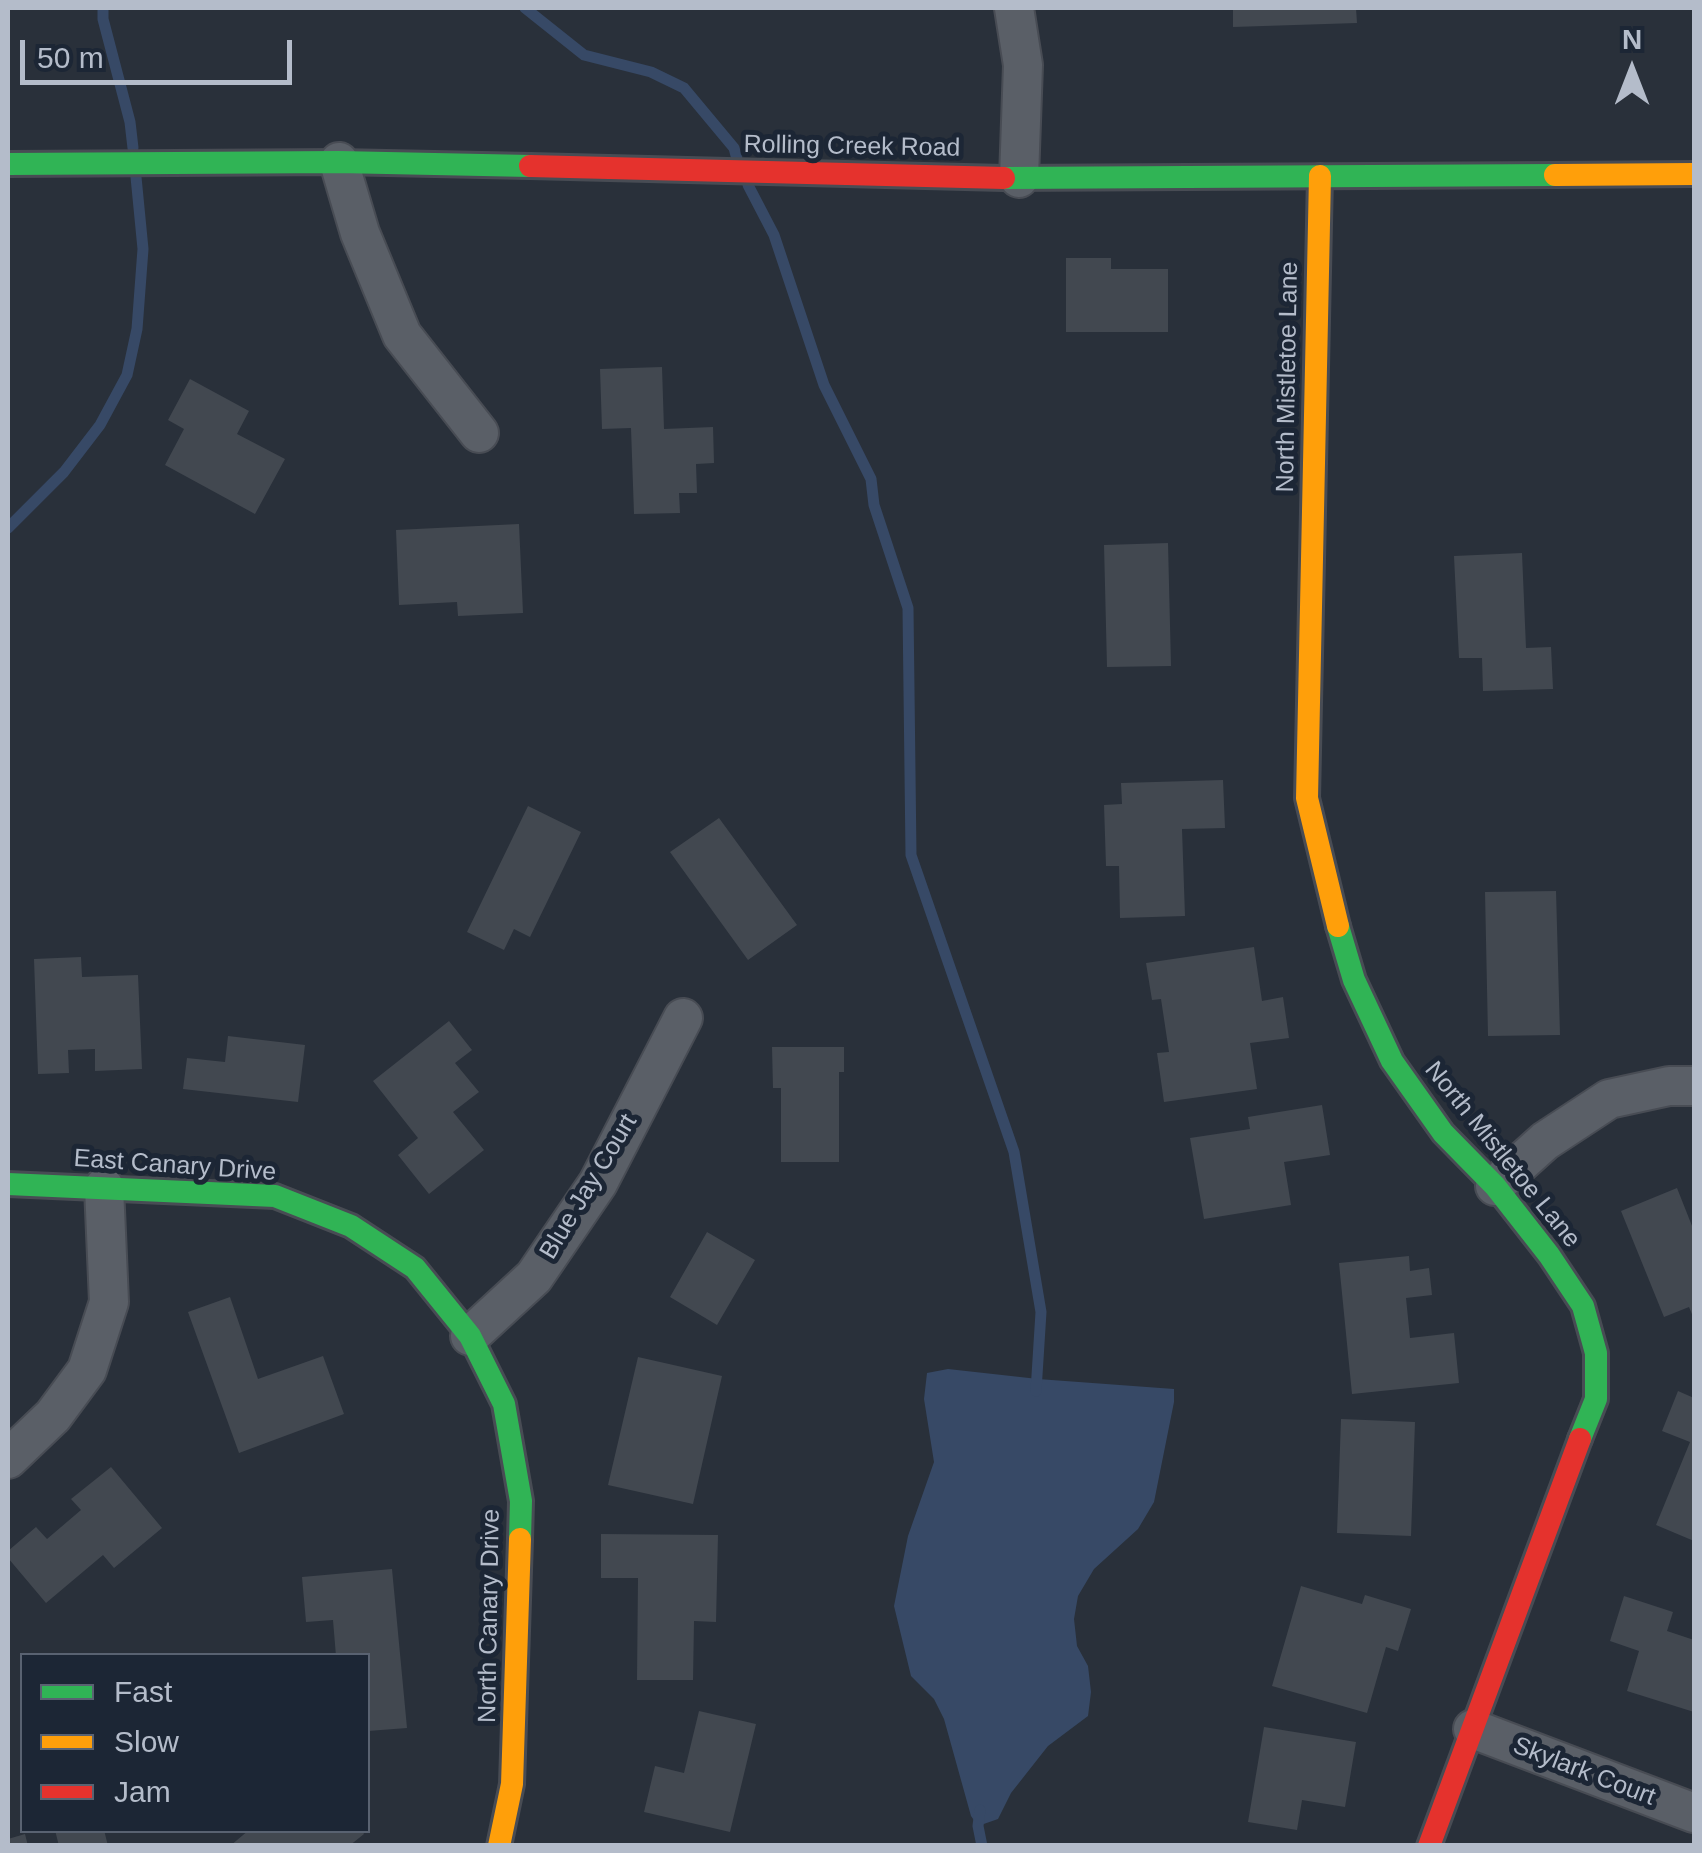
<!DOCTYPE html>
<html>
<head>
<meta charset="utf-8">
<style>
	body { margin:0 }
	#map { position:relative; width:1702px; height:1853px; overflow:hidden; background:#29303a; font-family:Helvetica,sans-serif }
	canvas { display:block }
	.frame { position:absolute; inset:0; border:10px solid #b4bcca; pointer-events:none }
	.legend { position:absolute; left:20px; top:1653px; width:350px; height:180px; box-sizing:border-box; background:#1c2635; border:2px solid #596271; margin:0; padding:12px 18px; list-style:none; font-size:30px; color:#b4bcca }
	.legend li { display:flex; align-items:center; gap:20px; height:50px }
	.legend b { width:50px; border:2px solid #596271 }
	.north { position:absolute; left:1582px; top:20px; width:100px; height:100px; -webkit-text-stroke:8px #1c2635; paint-order:stroke; rotate:0deg; font-size:28px; font-weight:700; line-height:40px; text-align:center; color:#b4bcca }
	.north::after { content:''; display:block; margin:auto; width:35px; height:45px; background:#b4bcca; clip-path:polygon(50% 0,100% 100%,50% 72%,0 100%) }
	.scale { position:absolute; left:20px; top:40px; width:272px; height:45px; box-sizing:border-box; border:5px solid #b4bcca; border-top:0; padding-left:12px; font-size:30px; line-height:35px; white-space:nowrap; color:#b4bcca; -webkit-text-stroke:8px #1c2635; paint-order:stroke }
</style>
</head>
<body>
<div id="map">
<canvas width="1702" height="1853"></canvas>
<div class="frame"></div>
<ul class="legend">
<li><b style="height:12px;background:#30b455"></b>Fast</li>
<li><b style="height:12px;background:#ff9f0a"></b>Slow</li>
<li><b style="height:12px;background:#e5322d"></b>Jam</li>
</ul>
<div class="north">N</div>
<div class="scale">50 m</div>
</div>
<script>
const g = document.querySelector('canvas').getContext('2d');
g.lineJoin = 'round';
function paint(path, color) {
  g.fillStyle = color;
  g.fill(path, 'evenodd');
}
function trace(path, color, width, dash) {
  g.strokeStyle = color;
  g.lineWidth = width;
  g.lineCap = dash ? 'butt' : 'round';
  g.setLineDash(dash || []);
  g.stroke(path);
}
function label(font, color, halo, rows, align = 'center') {
  g.font = font + ' Helvetica,sans-serif';
  g.lineWidth = 10;
  g.setLineDash([]);
  g.textBaseline = 'middle';
  g.strokeStyle = halo;
  g.fillStyle = color;
  for (const [text, x, y, turn = 0] of rows) {
    g.save();
    g.translate(x, y);
    g.rotate((+turn || 0) * Math.PI / 180);
    g.textAlign = isNaN(turn) ? turn : align;
    if (halo) g.strokeText(text, 0, 0);
    g.fillText(text, 0, 0);
    g.restore();
  }
}
paint(new Path2D(`
	M 948,1369 L 1038,1379 L 1174,1389 L 1174,1402 L 1154,1502 L 1138,1529 L 1094,1569 L 1078,1596 L 1074,1619 L 1077,1646 L 1088,1666 L 1091,1692 L 1088,1716 L 1048,1746 L 1011,1793 L 998,1819 L 978,1826 L 971,1816 L 944,1719 L 934,1699 L 911,1676 L 894,1606 L 908,1536 L 934,1462 L 924,1399 L 927,1373 Z`), '#374966');
trace(new Path2D(`
	M 103,8 L 103,19 L 130,122 L 133,148
	M 525,8 L 584,55 L 651,72 L 684,88 L 734,148 L 737,159
	M 748,185 L 774,235 L 824,385 L 871,479 L 874,505 L 908,608 L 911,855 L 1014,1152 L 1041,1312 L 1036,1391
	M 8,528 L 64,472 L 100,425 L 127,375 L 137,329 L 143,249 L 136,177
	M 980,1810 L 978,1826 L 982,1846`), '#374966', 11);
paint(new Path2D(`
	M 1233,8 L 1356,8 L 1357,23 L 1233,27 Z
	M 1066,258 L 1111,258 L 1111,269 L 1168,269 L 1168,332 L 1066,332 Z
	M 662,367 L 664,429 L 713,427 L 714,463 L 696,464 L 697,493 L 679,493 L 680,513 L 634,514 L 631,428 L 602,429 L 600,369 Z
	M 190,379 L 249,411 L 237,434 L 285,459 L 255,514 L 165,465 L 184,429 L 168,420 Z
	M 519,524 L 523,613 L 458,616 L 457,602 L 399,605 L 396,530 Z
	M 1168,543 L 1171,666 L 1107,667 L 1104,545 Z
	M 1522,553 L 1526,648 L 1551,647 L 1553,689 L 1483,691 L 1482,658 L 1459,658 L 1454,556 Z
	M 1223,780 L 1225,828 L 1182,829 L 1185,916 L 1120,918 L 1119,866 L 1106,866 L 1104,805 L 1122,804 L 1121,783 Z
	M 528,806 L 581,832 L 530,937 L 514,929 L 504,950 L 467,932 Z
	M 719,818 L 797,925 L 748,960 L 670,852 Z
	M 1556,891 L 1560,1035 L 1488,1036 L 1485,892 Z
	M 1254,947 L 1262,1001 L 1283,997 L 1289,1038 L 1250,1043 L 1257,1089 L 1164,1102 L 1157,1053 L 1169,1052 L 1161,999 L 1152,1000 L 1146,963 Z
	M 81,957 L 82,977 L 138,975 L 142,1069 L 95,1071 L 95,1049 L 68,1050 L 69,1073 L 38,1074 L 34,959 Z
	M 449,1021 L 472,1050 L 455,1063 L 479,1092 L 453,1112 L 484,1150 L 429,1194 L 398,1155 L 418,1138 L 373,1081 Z
	M 228,1036 L 305,1045 L 298,1102 L 183,1089 L 187,1058 L 225,1062 Z
	M 772,1047 L 844,1047 L 844,1072 L 839,1072 L 839,1162 L 781,1162 L 781,1088 L 773,1088 Z
	M 1322,1105 L 1330,1155 L 1284,1162 L 1291,1205 L 1204,1219 L 1190,1138 L 1250,1129 L 1248,1117 Z
	M 1677,1188 L 1694,1231 L 1694,1319 L 1689,1307 L 1664,1317 L 1621,1211 Z
	M 707,1232 L 755,1260 L 717,1325 L 670,1297 Z
	M 1409,1256 L 1410,1271 L 1429,1268 L 1432,1295 L 1406,1298 L 1410,1338 L 1454,1333 L 1459,1383 L 1352,1394 L 1339,1263 Z
	M 230,1297 L 258,1379 L 323,1356 L 344,1414 L 239,1453 L 188,1312 Z
	M 638,1357 L 722,1376 L 693,1504 L 608,1485 Z
	M 1678,1391 L 1694,1398 L 1694,1541 L 1656,1525 L 1690,1442 L 1662,1431 Z
	M 1341,1419 L 1415,1422 L 1411,1536 L 1337,1533 Z
	M 111,1467 L 162,1528 L 114,1568 L 103,1555 L 46,1603 L 8,1558 L 8,1551 L 36,1527 L 47,1539 L 81,1510 L 71,1499 Z
	M 601,1534 L 718,1535 L 716,1622 L 694,1621 L 693,1680 L 637,1680 L 638,1578 L 601,1578 Z
	M 392,1569 L 407,1728 L 368,1731 L 368,1656 L 336,1656 L 333,1620 L 306,1622 L 302,1577 Z
	M 1301,1586 L 1362,1604 L 1365,1595 L 1411,1609 L 1398,1651 L 1386,1647 L 1367,1713 L 1272,1686 Z
	M 1624,1596 L 1673,1612 L 1667,1631 L 1694,1640 L 1694,1712 L 1627,1691 L 1639,1651 L 1610,1641 Z
	M 699,1711 L 756,1724 L 730,1832 L 644,1812 L 655,1766 L 684,1773 Z
	M 1264,1727 L 1356,1742 L 1345,1807 L 1302,1800 L 1297,1830 L 1248,1822 Z
	M 55,1830 L 104,1830 L 108,1846 L 59,1846 Z
	M 249,1830 L 362,1830 L 364,1834 L 349,1846 L 230,1846 Z
	M 25,1834 L 28,1846 L 8,1846 L 8,1839 Z`), '#424850');
const street = new Path2D(`
	M 1014,8 L 1023,65 L 1019,178
	M 339,162 L 360,233 L 402,335 L 479,433
	M 1495,1186 L 1545,1141 L 1609,1099 L 1669,1086 L 1694,1086
	M 470,1336 L 534,1277 L 598,1183 L 683,1018
	M 8,1459 L 53,1416 L 87,1370 L 109,1302 L 104,1187
	M 1473,1729 L 1694,1813`);
const fast = new Path2D(`
	M 8,164 L 339,162 L 530,166
	M 1004,178 L 1555,175
	M 1338,926 L 1354,980 L 1392,1061 L 1443,1133 L 1495,1186 L 1549,1255 L 1583,1306 L 1596,1353 L 1596,1399 L 1580,1439
	M 8,1184 L 275,1196 L 351,1226 L 415,1268 L 470,1336 L 504,1404 L 521,1501 L 520,1539`);
const slow = new Path2D(`
	M 1555,175 L 1694,174
	M 1320,176 L 1307,798 L 1338,926
	M 499,1846 L 512,1784 L 520,1539`);
const jam = new Path2D(`
	M 530,166 L 1004,178
	M 1429,1846 L 1580,1439`);
trace(street, '#484c54', 42);
trace(fast, '#484c54', 28);
trace(slow, '#484c54', 28);
trace(jam, '#484c54', 28);
trace(street, '#5a5f67', 38);
trace(fast, '#30b455', 22);
trace(slow, '#ff9f0a', 22);
trace(jam, '#e5322d', 22);
label('25px', '#b4bcca', '#1c2635', [
	["Rolling Creek Road",852,147,1],
	["North Mistletoe Lane",1288,377,-89],
	["North Mistletoe Lane",1502,1155,51],
	["East Canary Drive",175,1166,4],
	["Blue Jay Court",589,1187,-59],
	["North Canary Drive",490,1616,-89],
	["Skylark Court",1584,1772,21]
]);
</script>
</body>
</html>
